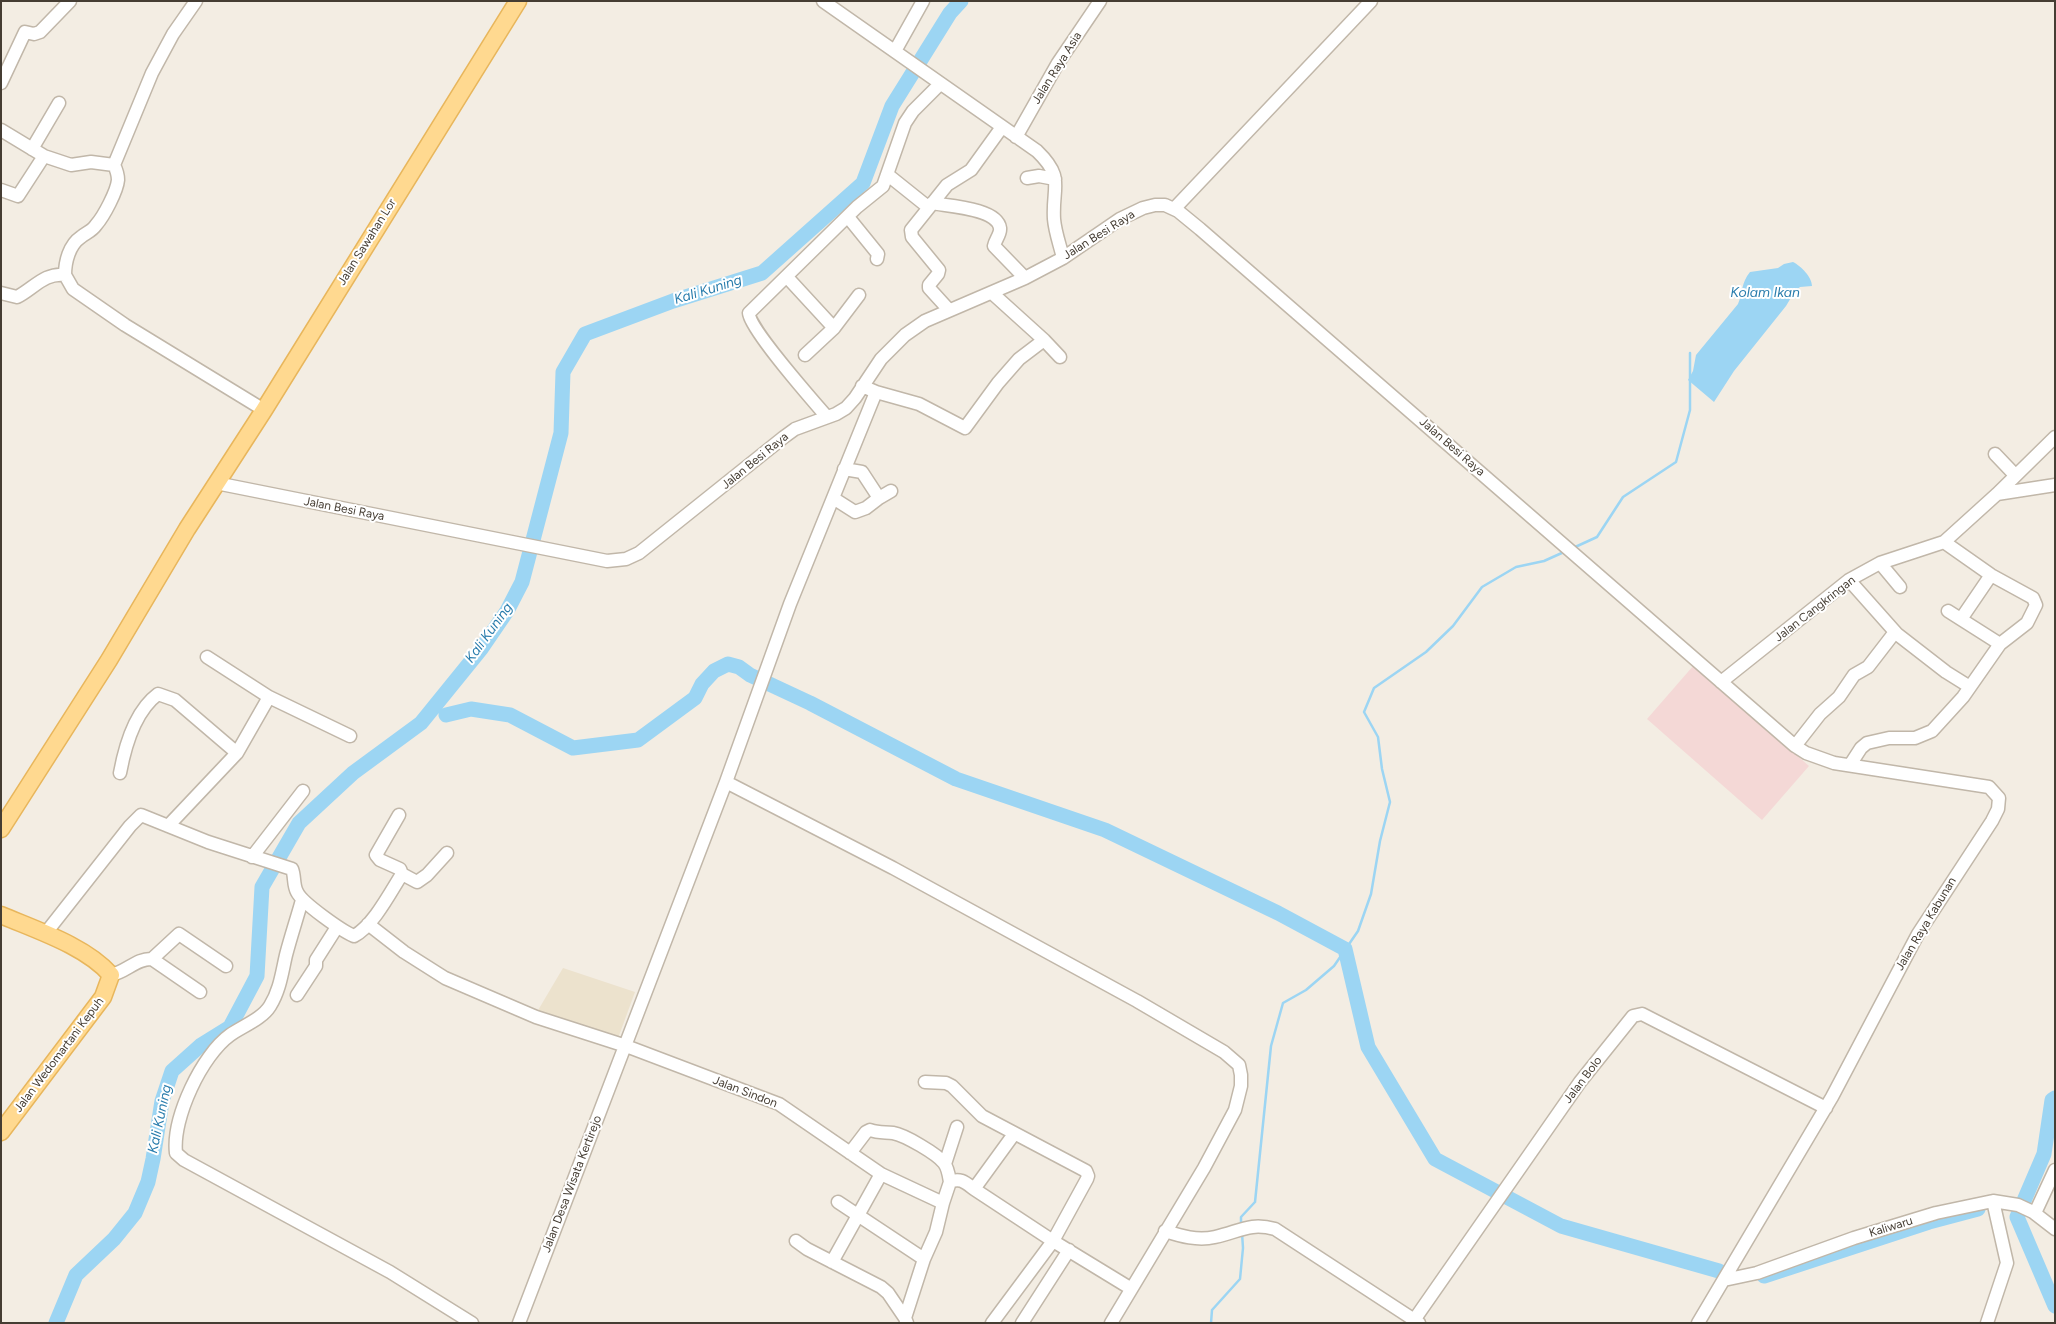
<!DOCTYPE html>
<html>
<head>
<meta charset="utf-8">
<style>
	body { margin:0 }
	#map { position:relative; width:2056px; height:1324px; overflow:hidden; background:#f3ede3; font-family:Figtree,sans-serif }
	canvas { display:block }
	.frame { position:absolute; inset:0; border:2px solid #453d33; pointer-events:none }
</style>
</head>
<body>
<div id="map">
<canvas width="2056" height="1324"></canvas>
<div class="frame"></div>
</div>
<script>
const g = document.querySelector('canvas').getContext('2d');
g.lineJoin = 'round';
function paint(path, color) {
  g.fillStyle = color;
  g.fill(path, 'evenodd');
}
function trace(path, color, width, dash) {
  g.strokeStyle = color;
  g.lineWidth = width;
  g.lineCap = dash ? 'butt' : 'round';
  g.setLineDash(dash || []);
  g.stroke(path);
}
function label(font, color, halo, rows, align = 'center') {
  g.font = font + ' Figtree,sans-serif';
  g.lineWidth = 4;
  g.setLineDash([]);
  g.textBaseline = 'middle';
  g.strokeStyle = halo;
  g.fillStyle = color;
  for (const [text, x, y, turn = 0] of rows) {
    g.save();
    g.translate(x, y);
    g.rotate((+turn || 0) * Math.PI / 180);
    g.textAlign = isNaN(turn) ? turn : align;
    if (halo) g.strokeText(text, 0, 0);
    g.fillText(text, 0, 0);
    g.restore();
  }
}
paint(new Path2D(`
	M 563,968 L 635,992 L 617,1041 L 537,1012 Z`), '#ece2cd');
paint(new Path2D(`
	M 1694,665 L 1809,766 L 1762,820 L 1647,719 Z`), '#f4d8d6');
paint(new Path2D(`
	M 1793,262 C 1801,266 1812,277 1812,286 L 1800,287 L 1795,291 L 1786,306 L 1734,371 L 1714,402 L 1688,380 L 1693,371 L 1696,355 L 1738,304 C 1743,292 1741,283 1750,272 L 1778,268 L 1784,264 Z`), '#9cd5f3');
trace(new Path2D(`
	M 1573,548 L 1597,537 L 1623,497 L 1676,462 L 1690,410 L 1690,353
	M 1241,1225 L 1241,1217 L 1255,1202 L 1271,1046 L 1283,1003 L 1306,990 L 1334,966 L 1358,931 L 1371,894 L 1380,841 L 1390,802 L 1382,769 L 1378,737 L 1364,712 L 1374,688 L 1426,652 L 1453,626 L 1482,587 L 1516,567 L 1544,561 L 1564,552
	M 1211,1323 L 1212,1310 L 1240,1279 L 1243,1248 L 1242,1233`), '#9cd5f3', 2.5);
trace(new Path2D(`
	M 446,715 L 471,709 L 510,715 L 573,748 L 638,740 L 695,698 L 702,684 L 714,671 L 728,664 L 739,667 L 750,675 L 810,703 L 956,779 L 1105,830 L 1278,913 L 1345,949 L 1368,1047 L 1435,1159 L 1561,1226 L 1719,1271
	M 2055,1098 L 2052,1100 L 2044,1154 L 2017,1217 L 2055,1306
	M 1764,1276 L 1929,1222 L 1978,1209
	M 56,1323 L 76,1275 L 114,1239 L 135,1213 L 148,1182 L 153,1159 L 162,1101 L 172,1071 L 201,1045 L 230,1027 L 257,976 L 262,887 L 299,823 L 353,773 L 421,723 L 481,649 L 507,611 L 522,582 L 561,433 L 563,372 L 585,334 L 673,301 L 762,273 L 863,183 L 892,106 L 950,13 L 961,1`), '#9cd5f3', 15);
const minor = new Path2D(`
	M 823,1 L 1037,151 C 1065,178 1052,186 1054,219 C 1055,232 1060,245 1063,258
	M 895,51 L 923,1
	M 1,83 L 25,32 L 34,34 L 40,32 L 70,1
	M 1,130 L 44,156 L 71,165 L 91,162 L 114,165 L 152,73 L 173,34 L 196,1
	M 1016,137 L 1058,63 L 1100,1
	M 32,149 L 59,103
	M 888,175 L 928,207
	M 1027,178 L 1039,176 L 1055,179
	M 1,190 L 18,196 L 44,156
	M 932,203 C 947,206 997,208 1000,228 C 1001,234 995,240 994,246 L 1025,278
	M 1174,209 L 1371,1
	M 848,217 L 878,254 L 877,259
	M 65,275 C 65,262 69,245 81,237 C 86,233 92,231 96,225 C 104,216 117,191 118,180 C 118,174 116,169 114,165
	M 787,277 L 834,328 L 805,355
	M 1,293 L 17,297 C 33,289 45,272 65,275 L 73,289 L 125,325 L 264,410
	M 992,293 L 1044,340
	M 949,310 L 929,288 L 929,285 L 938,274 L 939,270 L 912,237 L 911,230 L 947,185 L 971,170 L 1002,127
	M 834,328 L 859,295
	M 876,392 L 919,404 L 965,428 L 998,383 L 1019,359 L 1044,340 L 1060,357
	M 827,417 C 814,402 748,327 749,313 L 857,207 L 883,186 L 905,123 L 913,111 L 940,84
	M 1995,454 L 2015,475
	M 844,469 L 862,472 L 879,498 L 891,491
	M 216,483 L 607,561 L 626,559 L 639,553 L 784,437 L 795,429 L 836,414 L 846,408 L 855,398 L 881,359 L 905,335 L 925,321 L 1025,278 L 1063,258 L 1120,219 L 1143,208 L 1155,205 L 1165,205 L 1178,211 L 1200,229 L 1795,746 L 1806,753 L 1834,763 L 1989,787 L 1999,798 L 1998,809 L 1992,821 L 1918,934 L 1832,1097 L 1698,1323
	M 1997,494 L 2055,485
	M 833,498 L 855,512 L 866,508 L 879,498
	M 1880,563 L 1900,587
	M 1849,580 L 1897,634 L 1946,672 L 1970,687
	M 1948,611 L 2000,644
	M 1961,619 L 1991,575
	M 207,657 L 269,697 L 350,736
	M 1721,682 L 1849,580 L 1880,563 L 1944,542 L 1997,494 L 2055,437
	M 1795,746 L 1820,714 L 1839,697 L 1854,675 L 1868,667 L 1895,632
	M 1850,765 L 1861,748 L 1867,743 L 1889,738 L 1915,738 L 1932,731 L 1963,697 L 2000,644 L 2027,623 L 2036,605 L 2033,598 L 1991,575 L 1944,542
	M 120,773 C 125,746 135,711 158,694 L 175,700 L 237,753
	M 726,782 L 893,868 L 1137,1001 L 1224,1052 L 1239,1065 L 1241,1075 L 1241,1086 L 1235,1110 L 1204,1168 L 1111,1323
	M 399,815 L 376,855 L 380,860 L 400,869 L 402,874 L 417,882 L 427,875 L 447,853
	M 168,826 L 237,753 L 269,697
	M 252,857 L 303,791
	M 302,900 C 297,918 291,936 286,955 C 282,972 280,990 270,1006 C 262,1019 243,1026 230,1035 C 202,1055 172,1118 176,1153 L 184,1160 L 390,1272 L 472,1323
	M 368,924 L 404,952 L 445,978 L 536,1017 L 626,1046 L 779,1104 L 881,1174 L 943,1203 L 950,1182 C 960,1177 966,1183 974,1189 L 1053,1241 L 992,1323
	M 45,934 L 130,826 L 141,815 L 208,842 L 292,869 C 295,876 293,885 297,892 C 302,903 342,931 354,936 C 373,926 390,893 402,874
	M 152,959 L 179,934 L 226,966
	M 111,975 C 126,972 137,958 152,959 L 200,992
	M 297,995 L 316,966 L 316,960 L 337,927
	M 925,1082 L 946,1083 L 952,1086 L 982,1116 L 1086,1171 L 1088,1176 L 1087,1179 L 1053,1241 L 1130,1288
	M 850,1153 L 866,1132 L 870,1130 C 878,1133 885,1132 893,1133 C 905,1135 937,1154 944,1163 C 948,1168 949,1176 950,1182
	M 945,1164 L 957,1127
	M 974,1189 L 1014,1134
	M 838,1202 L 924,1259 L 905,1318 L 907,1323
	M 2035,1213 L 2055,1170
	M 1165,1231 C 1181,1236 1197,1241 1215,1237 C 1239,1232 1249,1222 1275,1229 L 1419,1323
	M 796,1241 L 807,1249 L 881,1287 L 888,1293 L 905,1318
	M 924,1259 L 936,1232 L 943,1203
	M 832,1262 L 881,1174
	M 1724,1280 L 1757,1273 L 1854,1238 L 1936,1213 L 1993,1201 L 2018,1205 L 2033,1212 L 2055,1229
	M 519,1323 L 726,782 L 790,604 L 876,392 L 862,386
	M 1022,1323 L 1069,1250
	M 1412,1323 L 1580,1082 L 1633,1016 L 1642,1014 L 1826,1108
	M 1987,1323 L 2007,1263 L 1993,1201`);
const major = new Path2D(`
	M 1,829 L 109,660 L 187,529 L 264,410 L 518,1
	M 1,915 C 36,930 86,946 111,975 L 103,997 L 1,1132`);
trace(minor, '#c1b7a9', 15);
trace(major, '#e8b65c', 19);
trace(minor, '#fff', 12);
trace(major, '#ffd990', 16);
label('12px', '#453d33', '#fff', [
	["Jalan Raya Asia",1057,68,-58],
	["Jalan Besi Raya",1099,235,-32],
	["Jalan Sawahan Lor",367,242,-58],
	["Jalan Besi Raya",1452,447,41],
	["Jalan Besi Raya",755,461,-39],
	["Jalan Besi Raya",344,509,11],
	["Jalan Cangkringan",1815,609,-38],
	["Jalan Raya Kabunan",1926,924,-59],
	["Jalan Wedomartani Kepuh",59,1055,-53],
	["Jalan Bolo",1583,1080,-53],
	["Jalan Sindon",745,1092,21],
	["Jalan Desa Wisata Kertirejo",572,1184,-69],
	["Kaliwaru",1891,1227,-17]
]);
label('italic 14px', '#287cac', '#fff', [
	["Kali Kuning",708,290,-17],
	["Kolam Ikan",1765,293],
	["Kali Kuning",489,633,-54],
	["Kali Kuning",160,1119,-78]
]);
</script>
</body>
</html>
